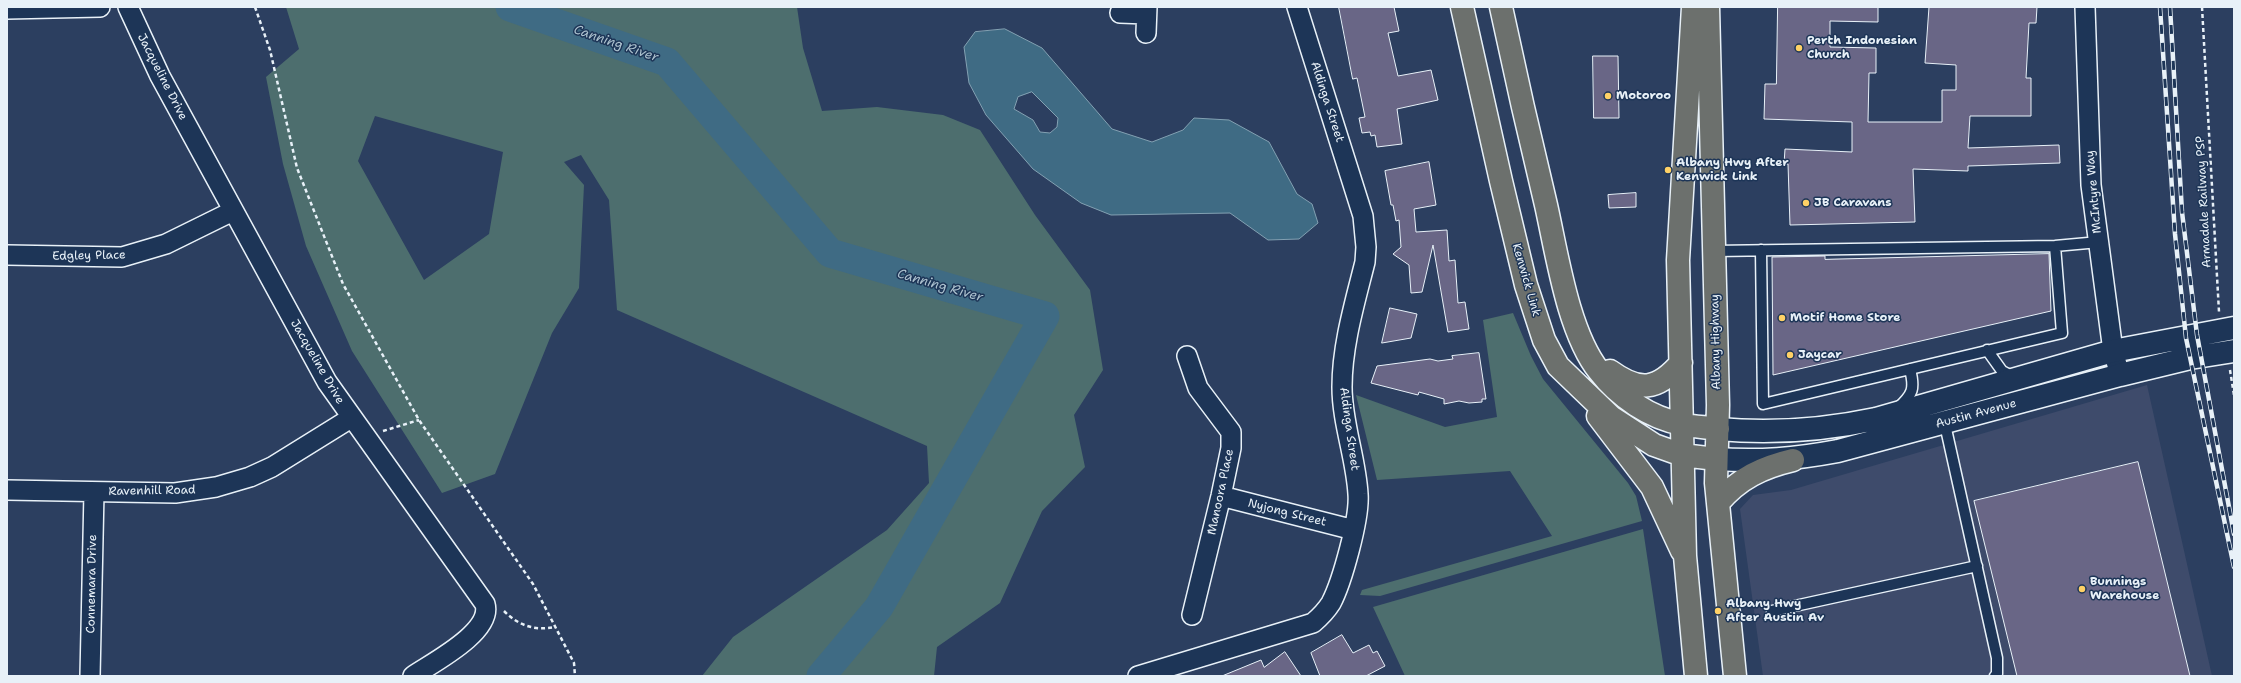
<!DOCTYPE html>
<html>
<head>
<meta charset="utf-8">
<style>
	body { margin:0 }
	#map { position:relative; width:2241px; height:683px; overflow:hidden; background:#2c3f60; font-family:"Shantell Sans",sans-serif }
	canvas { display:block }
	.frame { position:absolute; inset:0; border:8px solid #e8f1f8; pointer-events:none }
</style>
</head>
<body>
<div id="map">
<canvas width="2241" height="683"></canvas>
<div class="frame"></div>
</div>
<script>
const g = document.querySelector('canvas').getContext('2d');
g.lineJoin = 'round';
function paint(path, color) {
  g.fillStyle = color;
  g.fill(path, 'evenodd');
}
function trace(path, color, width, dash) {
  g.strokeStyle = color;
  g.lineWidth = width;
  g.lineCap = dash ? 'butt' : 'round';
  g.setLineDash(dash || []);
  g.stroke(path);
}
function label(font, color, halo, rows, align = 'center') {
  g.font = font + ' "Shantell Sans",sans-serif';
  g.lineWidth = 3;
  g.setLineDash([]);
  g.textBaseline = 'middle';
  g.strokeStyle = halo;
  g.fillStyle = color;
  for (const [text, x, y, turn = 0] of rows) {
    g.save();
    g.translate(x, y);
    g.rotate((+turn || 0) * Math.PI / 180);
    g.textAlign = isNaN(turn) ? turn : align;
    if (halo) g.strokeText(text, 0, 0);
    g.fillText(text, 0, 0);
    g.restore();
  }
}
paint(new Path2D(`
	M 2147,385 L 2212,676 L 1763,676 L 1740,509 L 1753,495 L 1791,490 Z`), '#3e4b6b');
paint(new Path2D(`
	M 286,7 L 797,7 L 803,48 L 822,111 L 877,107 L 943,115 L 980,130 L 1035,215 L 1090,290 L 1103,370 L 1074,415 L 1085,467 L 1042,511 L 1000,603 L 937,647 L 934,676 L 702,676 L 733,637 L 887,530 L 929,483 L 927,446 L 617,310 L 609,200 L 581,155 L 564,162 L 584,185 L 579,288 L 552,333 L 495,474 L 442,493 L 352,351 L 306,246 L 283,164 L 266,77 L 299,49 ZM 375,116 L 503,152 L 489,234 L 424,280 L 358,161 Z
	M 1513,313 L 1531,356 L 1543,379 L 1628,483 L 1636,496 L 1642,521 L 1380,596 L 1360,595 L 1362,590 L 1552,536 L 1510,471 L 1377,480 L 1356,395 L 1445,427 L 1497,417 L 1483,320 Z
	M 1643,529 L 1665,676 L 1405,676 L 1373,607 Z`), '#4d6e6e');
const water = new Path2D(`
	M 1005,29 L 1042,48 L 1112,129 L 1152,142 L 1183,130 L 1194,118 L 1229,120 L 1269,142 L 1297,194 L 1312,204 L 1318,223 L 1299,239 L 1268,240 L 1230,213 L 1111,215 L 1081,203 L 1033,169 L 986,115 L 969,83 L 964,47 L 975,32 ZM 1032,92 L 1058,118 L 1057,127 L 1050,133 L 1040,132 L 1033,120 L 1014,109 L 1018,97 Z`);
paint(water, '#3f6b84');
trace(water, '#83a1b2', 1);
trace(new Path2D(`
	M 510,7 L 667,62 L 830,253 L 1045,316 L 879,607 L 821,676`), '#3f6b84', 29);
const building = new Path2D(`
	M 1339,7 L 1394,7 L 1399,31 L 1388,33 L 1398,76 L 1431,70 L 1438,100 L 1397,109 L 1402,144 L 1377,147 L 1375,135 L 1371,136 L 1370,132 L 1362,133 L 1359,118 L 1365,117 L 1357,78 L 1353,79 Z
	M 1778,7 L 1878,7 L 1878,22 L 1830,21 L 1830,47 L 1876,48 L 1876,73 L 1869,73 L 1868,122 L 1942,122 L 1942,90 L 1956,90 L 1956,65 L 1925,63 L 1929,7 L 2037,7 L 2036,23 L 2029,23 L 2026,78 L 2031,78 L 2031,116 L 1970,116 L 1968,148 L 2059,145 L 2060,163 L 1968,166 L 1968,171 L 1913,169 L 1915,222 L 1790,225 L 1788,164 L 1784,164 L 1785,149 L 1852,152 L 1852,122 L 1764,119 L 1765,84 L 1776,84 Z
	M 1593,56 L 1618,56 L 1619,118 L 1594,118 Z
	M 1429,162 L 1436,205 L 1414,209 L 1416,232 L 1447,230 L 1449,261 L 1455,260 L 1458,303 L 1465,302 L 1469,329 L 1448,332 L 1433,245 L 1422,292 L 1411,293 L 1409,265 L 1393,254 L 1401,247 L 1399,220 L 1396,221 L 1393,205 L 1391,205 L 1385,171 Z
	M 1636,193 L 1636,207 L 1609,208 L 1608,195 Z
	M 2049,254 L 2051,311 L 1773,375 L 1772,257 L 1825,256 L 1825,259 Z
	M 1390,308 L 1417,314 L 1411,338 L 1382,343 Z
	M 1479,353 L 1486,399 L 1482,399 L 1482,402 L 1469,403 L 1459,401 L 1444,404 L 1444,399 L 1419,392 L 1418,395 L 1371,383 L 1377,366 L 1430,359 L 1438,361 L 1453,359 L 1452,356 Z
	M 2138,462 L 2190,676 L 2017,676 L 1974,501 Z
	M 1342,635 L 1353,653 L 1369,645 L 1373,653 L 1377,651 L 1385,666 L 1366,676 L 1320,676 L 1311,653 Z
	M 1285,652 L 1301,676 L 1222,676 L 1261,660 L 1264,667 Z`);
paint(building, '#696686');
trace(building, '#e8f1f8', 1);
const service = new Path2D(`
	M 1761,250 L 1763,404 L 2062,333 L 2055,246
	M 1714,251 L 2055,246 L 2099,242
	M 1987,350 L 2002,371 L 2015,378
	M 1898,408 C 1913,394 1915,389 1910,369
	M 1944,420 L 1997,658 L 1997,674 L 1995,676
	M 1772,611 L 1977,566`);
const minor = new Path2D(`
	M 128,7 L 160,76 L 327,382 L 485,604 C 493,632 432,663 413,676
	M 2085,7 L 2091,185 L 2113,351 L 2120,375
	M 7,9 L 100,7
	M 1120,13 L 1146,14
	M 1146,33 L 1147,7
	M 7,255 L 122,257 L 166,244 L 233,211
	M 1187,356 L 1198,388 L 1231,432 L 1231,448 L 1221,496 L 1192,615
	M 7,490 L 175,493 L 216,487 L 250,477 L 272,467 L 351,418
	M 1221,496 L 1354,530
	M 90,676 L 94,492
	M 1138,676 L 1313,623 C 1320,617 1326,611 1331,603 C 1342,582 1360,518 1358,494 C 1356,458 1342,423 1342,387 C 1342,345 1355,302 1365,262 L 1366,247 L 1363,216 L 1297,7`);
const secondary = new Path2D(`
	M 1718,429 C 1772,434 1824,430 1876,419 L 2113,351 L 2234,328
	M 1716,459 C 1760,462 1795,459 1838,451 L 2120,375 L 2190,358 L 2234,351`);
const trunk = new Path2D(`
	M 1462,7 L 1501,181 L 1526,285 L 1544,340 L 1558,366 L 1611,417 L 1654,445 L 1682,455 L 1716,459
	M 1501,7 C 1515,73 1530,139 1546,205 C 1557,254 1568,332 1599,371 C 1619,397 1650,418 1682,424 C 1693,427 1706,427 1718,429
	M 1693,7 L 1678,260 L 1685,556 L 1696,676
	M 1708,7 L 1718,405 L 1716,483 L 1735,676
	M 1610,371 C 1639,392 1657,391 1681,363
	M 1598,416 L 1652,487 L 1682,551
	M 1718,503 C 1739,478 1763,467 1793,460`);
trace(service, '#e8f1f8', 13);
trace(minor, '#e8f1f8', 22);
trace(secondary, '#e8f1f8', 25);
trace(trunk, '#e8f1f8', 25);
trace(new Path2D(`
	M 255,7 L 270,50 L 297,168 L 343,284 L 419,420 L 533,584 L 574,663 L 575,676
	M 2202,7 L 2219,312
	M 2230,370 L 2234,395
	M 383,431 L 419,420
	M 504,611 C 519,626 535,631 555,627`), '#e8f1f8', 2.5, [4, 3]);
trace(service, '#1d3557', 10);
trace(minor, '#1d3557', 19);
trace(secondary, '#1d3557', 22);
trace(trunk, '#6c706d', 22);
const rail = new Path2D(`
	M 2160,7 L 2175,234 L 2186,338 L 2234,567
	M 2170,7 L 2182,212 L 2197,335 L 2234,534`);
trace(rail, '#e8f1f8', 4.5);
trace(rail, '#1d3557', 3, [9]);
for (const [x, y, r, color] of [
	[1799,48,4,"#ffd166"],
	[1608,96,4,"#ffd166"],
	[1668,170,4,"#ffd166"],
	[1806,203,4,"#ffd166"],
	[1782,318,4,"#ffd166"],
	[1790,355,4,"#ffd166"],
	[2082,589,4,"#ffd166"],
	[1718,611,4,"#ffd166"]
]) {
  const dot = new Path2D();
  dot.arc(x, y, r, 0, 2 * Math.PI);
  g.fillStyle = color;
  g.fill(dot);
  trace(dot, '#1d3557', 1.5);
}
label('bold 12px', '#e8f1f8', '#1d3557', [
	["Perth Indonesian",1807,41],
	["Church",1807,55],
	["Motoroo",1616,96],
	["Albany Hwy After",1676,163],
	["Kenwick Link",1676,177],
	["JB Caravans",1814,203],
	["Motif Home Store",1790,318],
	["Jaycar",1798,355],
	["Bunnings",2090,582],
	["Warehouse",2090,596],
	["Albany Hwy",1726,604],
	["After Austin Av",1726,618]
], 'left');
label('12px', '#e8f1f8', '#1d3557', [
	["Jacqueline Drive",162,77,63],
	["Aldinga Street",1327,102,72],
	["McIntyre Way",2094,192,-95],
	["Armadale Railway PSP",2204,202,-93],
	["Edgley Place",89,256,-1],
	["Kenwick Link",1526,280,74],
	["Albany Highway",1716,342,-91],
	["Jacqueline Drive",317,362,60],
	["Austin Avenue",1976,414,-15],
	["Aldinga Street",1349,429,82],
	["Ravenhill Road",152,491,-1],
	["Manoora Place",1221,492,-78],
	["Nyjong Street",1287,513,14],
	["Connemara Drive",92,584,-89]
]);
label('italic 13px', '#adc2cf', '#1d3557', [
	["Canning River",616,44,19],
	["Canning River",940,286,16]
]);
</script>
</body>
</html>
